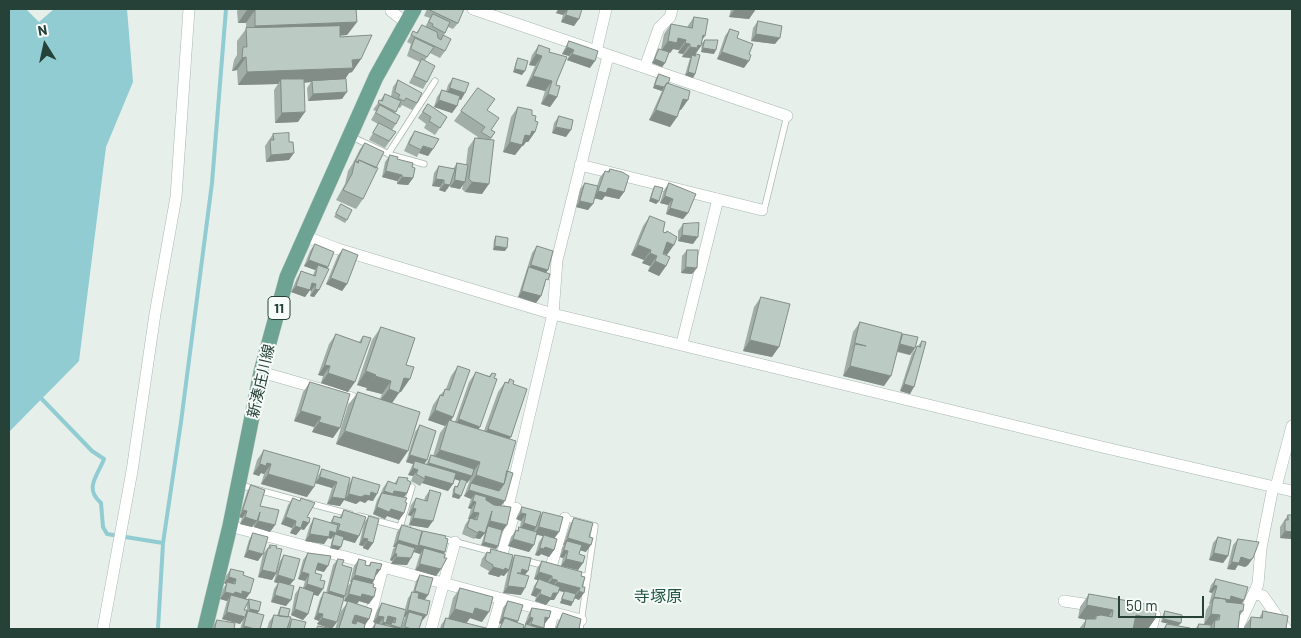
<!DOCTYPE html>
<html>
<head>
<meta charset="utf-8">
<style>
	body { margin:0 }
	#map { position:relative; width:1301px; height:638px; overflow:hidden; background:#e6efea; font-family:Barlow,sans-serif }
	canvas { display:block }
	.frame { position:absolute; inset:0; border:10px solid #254138; pointer-events:none }
	.north { position:absolute; left:20px; top:20px; width:50px; height:50px; -webkit-text-stroke:4px #f7fbf9; paint-order:stroke; rotate:350deg; font-size:14px; font-weight:700; line-height:20px; text-align:center; color:#254138 }
	.north::after { content:''; display:block; margin:auto; width:18px; height:22px; background:#254138; clip-path:polygon(50% 0,100% 100%,50% 72%,0 100%) }
	.scale { position:absolute; left:1118px; top:596px; width:86px; height:22px; box-sizing:border-box; border:2px solid #254138; border-top:0; padding-left:6px; font-size:15px; line-height:18px; white-space:nowrap; color:#254138; -webkit-text-stroke:4px #f7fbf9; paint-order:stroke }
</style>
</head>
<body>
<div id="map">
<canvas width="1301" height="638"></canvas>
<div class="frame"></div>
<div class="north">N</div>
<div class="scale">50 m</div>
</div>
<script>
const g = document.querySelector('canvas').getContext('2d');
g.lineJoin = 'round';
function paint(path, color) {
  g.fillStyle = color;
  g.fill(path, 'evenodd');
}
function trace(path, color, width, dash) {
  g.strokeStyle = color;
  g.lineWidth = width;
  g.lineCap = dash ? 'butt' : 'round';
  g.setLineDash(dash || []);
  g.stroke(path);
}
function label(font, color, halo, rows, align = 'center') {
  g.font = font + ' Barlow,"Noto Sans JP",sans-serif';
  g.lineWidth = 4;
  g.setLineDash([]);
  g.textBaseline = 'middle';
  g.strokeStyle = halo;
  g.fillStyle = color;
  for (const [text, x, y, turn = 0] of rows) {
    g.save();
    g.translate(x, y);
    g.rotate((+turn || 0) * Math.PI / 180);
    g.textAlign = isNaN(turn) ? turn : align;
    if (halo) g.strokeText(text, 0, 0);
    g.fillText(text, 0, 0);
    g.restore();
  }
}
paint(new Path2D(`
	M 9,9 L 26,9 L 39,22 L 54,9 L 127,9 L 133,82 L 106,147 L 79,361 L 9,432 Z`), '#90ccd2');
trace(new Path2D(`
	M 38,395 L 92,451 L 104,459 C 97,477 84,488 101,503 L 103,527 L 107,534 L 163,543
	M 158,629 L 163,543 L 181,422 L 212,183 L 226,9`), '#90ccd2', 4);
const lane = new Path2D(`
	M 352,137 L 391,155 L 424,164
	M 388,154 L 435,81
	M 762,210 L 765,206 L 787,116
	M 240,485 L 299,501
	M 308,503 L 350,514
	M 359,516 L 408,529
	M 565,518 L 595,526 L 580,629
	M 400,527 L 412,487
	M 441,538 L 497,553
	M 523,560 L 546,566
	M 574,573 L 588,577`);
const street = new Path2D(`
	M 391,9 L 391,11 L 405,22
	M 473,9 L 787,116
	M 596,52 L 606,9
	M 645,67 L 659,28 L 670,17 L 672,9
	M 580,165 L 762,210
	M 304,236 L 338,249 L 553,314 L 1102,447 L 1292,491
	M 682,343 L 718,199
	M 261,372 L 352,398
	M 1276,487 L 1292,426
	M 509,502 L 553,314 L 557,260 L 608,56
	M 230,526 L 581,620
	M 502,554 L 516,508
	M 551,567 L 565,518
	M 1254,593 L 1263,596 L 1286,629
	M 1064,601 L 1097,606
	M 1147,614 L 1155,615 L 1151,629
	M 103,629 L 132,471 L 155,314 L 176,197 L 189,9
	M 367,629 L 383,567
	M 431,629 L 455,542
	M 492,629 L 501,599
	M 549,629 L 553,613
	M 1237,629 L 1258,584 L 1261,548 L 1273,487`);
const primary = new Path2D(`
	M 205,629 L 230,526 L 261,372 L 287,277 L 376,77 L 414,9`);
trace(lane, '#a8b7b1', 7);
trace(street, '#a8b7b1', 12);
trace(primary, '#c2cac7', 16);
trace(lane, '#fff', 5.5);
trace(street, '#fff', 11);
trace(primary, '#6ca392', 15);
paint(new Path2D(`
	M 239,9 L 356,9 L 357,22 L 347,35 L 340,36 L 340,37 L 361,59 L 352,72 L 349,73 L 345,79 L 342,99 L 308,101 L 307,88 L 311,82 L 304,83 L 298,122 L 275,123 L 274,90 L 278,84 L 238,85 L 237,70 L 232,71 L 234,60 L 237,55 L 237,41 L 246,29 L 246,23 L 238,23 L 237,11 Z
	M 427,9 L 464,9 L 458,23 L 453,29 L 448,27 L 444,35 L 445,51 L 440,58 L 430,53 L 425,60 L 427,82 L 423,89 L 409,83 L 420,62 L 407,56 L 411,44 L 407,42 L 413,31 L 416,33 L 422,25 L 425,27 L 430,18 L 424,16 Z
	M 558,9 L 582,9 L 574,26 L 561,22 L 563,15 L 556,13 Z
	M 731,9 L 756,9 L 749,19 L 729,17 Z
	M 694,17 L 702,40 L 701,46 L 694,56 L 696,54 L 695,74 L 693,78 L 685,75 L 690,58 L 682,57 L 683,54 L 678,53 L 679,50 L 673,49 L 670,53 L 669,53 L 665,63 L 662,67 L 652,63 L 657,52 L 659,49 L 661,49 L 664,34 L 671,24 L 687,27 Z
	M 758,21 L 775,44 L 751,41 L 753,28 Z
	M 730,29 L 737,38 L 744,68 L 717,59 L 725,36 Z
	M 705,40 L 714,54 L 701,52 L 702,43 Z
	M 569,41 L 590,68 L 567,60 L 569,56 L 562,54 L 565,48 Z
	M 539,45 L 549,52 L 556,85 L 557,97 L 550,107 L 541,104 L 545,91 L 526,86 L 535,66 L 529,65 L 532,55 Z
	M 518,58 L 522,75 L 513,72 L 516,62 Z
	M 659,74 L 668,84 L 681,110 L 680,110 L 677,117 L 670,127 L 649,120 L 662,91 L 653,88 L 656,78 Z
	M 453,78 L 461,100 L 459,99 L 457,106 L 452,113 L 434,107 L 437,97 L 442,90 L 446,91 L 448,85 Z
	M 398,80 L 417,103 L 412,110 L 402,105 L 400,108 L 398,107 L 395,113 L 396,124 L 392,130 L 396,132 L 385,148 L 369,140 L 378,124 L 371,120 L 376,111 L 373,110 L 375,107 L 385,94 L 391,96 L 393,87 Z
	M 478,88 L 487,110 L 491,130 L 495,132 L 490,140 L 482,194 L 465,192 L 462,189 L 463,185 L 460,189 L 450,187 L 450,185 L 445,192 L 439,190 L 440,187 L 432,186 L 434,173 L 439,166 L 453,169 L 457,163 L 466,165 L 468,148 L 475,138 L 477,138 L 478,137 L 454,121 Z
	M 428,104 L 447,117 L 435,135 L 424,128 L 426,124 L 418,118 Z
	M 518,107 L 532,115 L 535,121 L 535,132 L 528,142 L 526,142 L 523,146 L 522,146 L 515,155 L 503,152 L 511,117 Z
	M 559,116 L 566,137 L 552,133 L 554,123 Z
	M 415,131 L 439,139 L 428,156 L 419,153 L 417,157 L 404,151 L 410,138 Z
	M 273,134 L 289,142 L 289,160 L 266,162 L 265,146 Z
	M 365,143 L 376,168 L 363,199 L 356,209 L 336,200 L 345,184 L 348,171 L 353,163 L 360,149 Z
	M 390,155 L 412,167 L 413,178 L 408,185 L 397,184 L 397,181 L 382,177 L 385,162 Z
	M 610,169 L 624,192 L 619,199 L 605,196 L 602,200 L 594,198 L 588,210 L 576,207 L 580,189 L 585,183 L 597,186 L 600,177 L 605,171 L 608,171 Z
	M 669,183 L 688,213 L 683,219 L 666,214 L 668,205 L 660,203 L 664,190 Z
	M 655,186 L 659,201 L 656,204 L 649,201 L 653,189 Z
	M 341,204 L 347,220 L 345,223 L 334,217 Z
	M 650,216 L 663,232 L 665,233 L 667,231 L 667,255 L 663,253 L 666,266 L 659,276 L 648,271 L 650,266 L 642,263 L 644,260 L 631,255 L 643,226 Z
	M 683,224 L 693,244 L 678,241 L 678,231 Z
	M 496,236 L 505,251 L 493,250 L 494,240 Z
	M 315,244 L 327,268 L 319,290 L 314,297 L 310,296 L 311,291 L 310,290 L 305,297 L 291,292 L 297,278 L 301,271 L 313,275 L 315,270 L 304,266 L 310,251 Z
	M 537,246 L 548,270 L 546,272 L 545,285 L 541,296 L 536,303 L 518,297 L 532,253 Z
	M 343,249 L 347,284 L 342,291 L 326,284 L 338,255 Z
	M 687,250 L 692,274 L 681,273 L 682,256 Z
	M 761,297 L 772,357 L 743,351 L 754,307 Z
	M 860,322 L 901,336 L 903,334 L 915,348 L 910,355 L 897,352 L 884,386 L 843,376 L 853,332 Z
	M 381,327 L 406,365 L 401,392 L 399,392 L 392,403 L 399,464 L 336,444 L 348,405 L 358,392 L 380,399 L 382,394 L 366,390 L 367,388 L 357,385 L 372,340 Z
	M 336,334 L 359,342 L 363,336 L 348,392 L 321,383 L 323,376 L 318,375 L 329,344 Z
	M 922,341 L 910,394 L 900,391 L 912,353 Z
	M 458,366 L 453,417 L 451,421 L 455,422 L 469,382 L 476,372 L 489,376 L 492,373 L 478,430 L 484,431 L 498,392 L 505,382 L 507,383 L 510,379 L 513,384 L 507,471 L 501,506 L 502,532 L 496,549 L 481,545 L 485,533 L 480,539 L 475,538 L 474,539 L 462,534 L 465,525 L 469,519 L 468,519 L 471,509 L 468,508 L 471,499 L 464,496 L 470,480 L 467,483 L 466,483 L 459,499 L 452,497 L 453,489 L 455,486 L 457,486 L 460,481 L 454,479 L 453,484 L 448,491 L 422,483 L 420,486 L 411,481 L 413,476 L 408,475 L 411,468 L 413,464 L 406,462 L 415,432 L 420,425 L 427,460 L 424,464 L 426,464 L 431,455 L 433,456 L 440,433 L 445,426 L 428,420 L 433,405 L 440,395 L 446,389 L 451,376 Z
	M 310,382 L 333,438 L 312,432 L 314,427 L 294,421 L 303,392 Z
	M 264,450 L 307,497 L 261,484 L 264,474 L 261,473 L 259,476 L 253,474 L 257,460 Z
	M 322,469 L 349,484 L 353,477 L 373,501 L 368,500 L 365,503 L 360,501 L 356,504 L 344,500 L 340,506 L 327,504 L 332,488 L 315,483 L 318,476 Z
	M 399,477 L 405,502 L 404,513 L 399,520 L 387,516 L 385,519 L 373,514 L 377,500 L 380,495 L 383,488 L 388,481 L 394,484 Z
	M 251,485 L 260,506 L 275,525 L 270,532 L 254,527 L 254,525 L 252,527 L 240,524 L 242,518 L 239,517 L 247,492 Z
	M 430,490 L 428,528 L 409,525 L 411,516 L 408,515 L 411,505 L 416,498 L 424,501 L 425,497 Z
	M 293,498 L 299,501 L 301,498 L 307,517 L 304,530 L 301,529 L 296,535 L 290,533 L 292,528 L 281,524 L 288,505 Z
	M 522,507 L 539,517 L 543,512 L 555,538 L 554,550 L 549,557 L 541,554 L 539,556 L 535,555 L 539,542 L 543,536 L 537,534 L 529,552 L 508,546 L 511,537 L 516,530 L 517,531 L 520,527 L 521,521 L 516,519 L 518,514 Z
	M 344,510 L 355,543 L 343,539 L 341,547 L 338,550 L 330,548 L 333,536 L 331,539 L 328,538 L 324,544 L 305,541 L 310,525 L 314,518 L 330,523 L 334,516 L 339,518 Z
	M 1288,515 L 1292,539 L 1280,538 L 1280,527 Z
	M 369,516 L 373,543 L 368,550 L 363,548 L 363,546 L 359,545 L 364,523 Z
	M 574,518 L 586,552 L 580,550 L 579,554 L 583,563 L 578,570 L 561,566 L 563,558 L 560,557 L 562,548 L 564,545 L 563,545 L 570,525 Z
	M 402,525 L 421,534 L 423,531 L 444,554 L 441,569 L 436,576 L 415,570 L 420,554 L 414,552 L 415,550 L 407,565 L 391,564 L 392,561 L 390,560 L 393,549 L 395,547 L 393,547 L 397,532 Z
	M 253,533 L 258,561 L 244,557 L 249,540 Z
	M 1218,537 L 1228,556 L 1223,563 L 1209,560 L 1213,543 Z
	M 1238,539 L 1253,558 L 1248,565 L 1245,567 L 1238,565 L 1235,570 L 1227,569 L 1233,545 Z
	M 270,545 L 276,548 L 277,570 L 280,561 L 284,555 L 290,585 L 286,606 L 271,602 L 274,589 L 278,583 L 274,582 L 276,574 L 272,580 L 258,577 L 263,554 Z
	M 491,549 L 512,559 L 515,555 L 525,575 L 521,595 L 503,593 L 508,571 L 504,576 L 501,575 L 499,577 L 488,574 L 489,571 L 480,566 L 482,559 L 487,552 L 489,553 Z
	M 308,553 L 324,572 L 316,570 L 315,573 L 320,580 L 323,589 L 318,596 L 314,594 L 308,614 L 303,620 L 291,615 L 295,594 L 300,587 L 303,588 L 305,581 L 298,579 L 303,560 Z
	M 338,559 L 342,565 L 345,596 L 332,629 L 317,624 L 319,621 L 314,619 L 320,599 L 324,592 L 326,593 L 333,565 Z
	M 359,559 L 365,565 L 368,566 L 371,562 L 375,577 L 374,580 L 372,584 L 369,604 L 359,601 L 357,604 L 369,619 L 365,625 L 364,629 L 335,629 L 341,611 L 348,602 L 344,601 L 348,586 L 351,582 L 350,582 L 354,566 Z
	M 542,561 L 581,576 L 579,600 L 575,598 L 571,606 L 560,603 L 564,592 L 559,591 L 554,600 L 550,600 L 546,605 L 535,601 L 536,597 L 531,595 L 534,586 L 538,580 L 534,579 L 537,568 Z
	M 231,569 L 243,575 L 246,599 L 249,600 L 259,611 L 258,613 L 260,629 L 240,629 L 243,620 L 240,624 L 222,619 L 227,601 L 220,599 L 223,589 L 226,584 L 224,583 L 226,576 ZM 247,604 L 247,612 L 245,615 L 244,610 Z
	M 420,575 L 428,595 L 425,599 L 422,621 L 419,629 L 401,629 L 405,617 L 404,617 L 400,629 L 401,629 L 371,629 L 376,623 L 373,622 L 377,610 L 382,603 L 405,609 L 408,598 L 413,592 L 416,581 Z
	M 1216,579 L 1242,603 L 1243,611 L 1239,617 L 1238,629 L 1195,629 L 1199,624 L 1204,624 L 1206,610 L 1210,604 L 1209,604 L 1212,593 L 1209,592 L 1211,585 Z
	M 460,588 L 482,622 L 470,618 L 466,623 L 486,629 L 440,629 L 441,625 L 446,618 L 448,619 L 453,598 Z
	M 1089,594 L 1155,619 L 1148,629 L 1079,629 L 1086,620 L 1078,618 L 1080,607 Z
	M 508,601 L 517,623 L 523,629 L 526,624 L 525,624 L 528,615 L 532,608 L 544,625 L 543,629 L 499,629 L 501,624 L 499,623 L 503,608 Z
	M 281,607 L 288,617 L 289,623 L 292,619 L 304,629 L 267,629 L 269,622 L 274,615 L 277,616 L 279,610 Z
	M 1165,611 L 1178,626 L 1190,629 L 1163,629 L 1167,624 L 1174,625 L 1161,622 L 1163,614 Z
	M 1263,611 L 1286,629 L 1244,629 L 1244,627 L 1251,617 L 1259,618 Z
	M 563,613 L 579,629 L 555,629 L 559,620 Z
	M 217,620 L 234,629 L 212,629 L 213,626 Z`), '#a1aea8');
paint(new Path2D(`
	M 559,9 L 568,9 L 563,15 L 556,13 Z
	M 735,9 L 756,9 L 749,19 L 729,17 Z
	M 247,10 L 255,10 L 246,23 L 238,23 Z
	M 566,15 L 579,19 L 574,26 L 561,22 Z
	M 357,22 L 347,35 L 246,39 L 255,26 Z
	M 756,34 L 780,38 L 775,44 L 751,41 Z
	M 703,35 L 705,36 L 698,45 L 701,46 L 694,56 L 692,55 L 690,58 L 682,57 L 690,47 Z
	M 678,38 L 686,40 L 679,50 L 673,49 L 670,53 L 661,51 L 668,41 Z
	M 685,43 L 690,44 L 683,54 L 678,53 Z
	M 567,47 L 574,50 L 569,56 L 562,54 Z
	M 703,48 L 716,50 L 714,54 L 701,52 Z
	M 722,52 L 749,61 L 744,68 L 717,59 Z
	M 536,54 L 542,56 L 535,66 L 529,65 Z
	M 572,54 L 595,61 L 590,68 L 567,60 Z
	M 246,57 L 237,70 L 232,71 L 242,58 Z
	M 361,59 L 352,72 L 349,73 L 344,81 L 312,81 L 311,82 L 281,84 L 281,79 L 278,84 L 238,85 L 247,72 Z
	M 655,59 L 665,63 L 662,67 L 652,63 Z
	M 515,69 L 525,71 L 522,75 L 513,72 Z
	M 688,72 L 695,74 L 693,78 L 685,75 Z
	M 533,76 L 552,81 L 545,91 L 526,86 Z
	M 655,85 L 664,87 L 662,91 L 653,88 Z
	M 450,88 L 465,93 L 461,100 L 445,95 Z
	M 347,92 L 342,99 L 308,101 L 313,94 Z
	M 548,94 L 557,97 L 550,107 L 541,104 Z
	M 683,99 L 688,100 L 681,110 L 676,109 Z
	M 439,100 L 457,106 L 452,113 L 434,107 Z
	M 656,110 L 677,117 L 670,127 L 649,120 Z
	M 305,112 L 298,122 L 275,123 L 282,113 Z
	M 556,127 L 571,130 L 566,137 L 552,133 Z
	M 532,131 L 535,132 L 528,142 L 526,142 L 523,146 L 522,146 L 515,155 L 503,152 L 510,142 Z
	M 423,146 L 433,149 L 428,156 L 419,153 Z
	M 294,153 L 289,160 L 266,162 L 271,155 Z
	M 386,171 L 402,175 L 397,181 L 382,177 Z
	M 402,177 L 413,178 L 408,185 L 397,184 Z
	M 436,179 L 444,180 L 440,187 L 432,186 Z
	M 455,180 L 465,182 L 460,189 L 450,187 Z
	M 472,182 L 489,184 L 482,194 L 465,192 Z
	M 444,184 L 450,185 L 445,192 L 439,190 Z
	M 608,188 L 624,192 L 619,199 L 605,196 L 602,200 L 593,198 L 598,191 Z
	M 665,196 L 673,199 L 668,205 L 660,203 Z
	M 651,198 L 659,201 L 656,204 L 649,201 Z
	M 580,201 L 593,204 L 588,210 L 576,207 Z
	M 670,208 L 688,213 L 683,219 L 666,214 Z
	M 682,235 L 698,237 L 693,244 L 678,241 Z
	M 667,242 L 674,245 L 667,255 L 660,252 Z
	M 638,245 L 651,250 L 644,260 L 631,255 Z
	M 495,246 L 507,248 L 505,251 L 493,250 Z
	M 650,253 L 657,256 L 650,266 L 642,263 Z
	M 309,260 L 328,267 L 323,274 L 318,265 L 315,270 L 304,266 Z
	M 655,261 L 666,266 L 659,276 L 648,271 Z
	M 531,265 L 548,270 L 543,277 L 529,267 L 526,272 Z
	M 686,267 L 697,268 L 692,274 L 681,273 Z
	M 331,278 L 347,284 L 342,291 L 326,284 Z
	M 312,283 L 316,284 L 311,291 L 310,290 L 305,297 L 291,292 L 296,286 Z
	M 315,289 L 319,290 L 314,297 L 310,296 Z
	M 522,291 L 541,296 L 536,303 L 518,297 Z
	M 750,340 L 779,347 L 772,357 L 743,351 Z
	M 855,343 L 866,346 L 855,344 L 848,353 Z
	M 900,344 L 915,348 L 910,355 L 896,351 Z
	M 325,365 L 330,366 L 323,376 L 318,375 Z
	M 850,366 L 891,376 L 884,386 L 843,376 Z
	M 366,371 L 376,375 L 367,388 L 357,385 Z
	M 328,373 L 355,382 L 348,392 L 321,383 Z
	M 375,376 L 391,381 L 382,394 L 366,390 Z
	M 404,378 L 410,379 L 401,392 L 395,391 Z
	M 904,384 L 914,387 L 910,394 L 900,391 Z
	M 389,389 L 399,393 L 390,406 L 379,402 Z
	M 435,410 L 453,417 L 447,426 L 449,420 L 445,426 L 428,420 Z
	M 301,411 L 321,417 L 314,427 L 294,421 Z
	M 459,419 L 480,427 L 473,437 L 452,429 Z
	M 319,422 L 340,428 L 333,438 L 312,432 Z
	M 488,429 L 511,437 L 504,447 L 481,439 Z
	M 345,431 L 408,451 L 399,464 L 336,444 Z
	M 440,450 L 480,462 L 471,475 L 430,463 Z
	M 410,455 L 427,460 L 422,467 L 415,461 L 413,464 L 406,462 Z
	M 267,463 L 271,464 L 264,474 L 261,473 L 259,476 L 253,474 L 260,464 Z
	M 429,463 L 472,476 L 467,483 L 424,469 Z
	M 413,468 L 418,470 L 413,476 L 408,475 Z
	M 268,474 L 314,487 L 307,497 L 261,484 Z
	M 476,475 L 504,484 L 494,497 L 471,483 L 467,489 Z
	M 425,476 L 453,484 L 448,491 L 422,483 L 425,479 Z
	M 320,477 L 337,482 L 332,488 L 315,483 Z
	M 469,490 L 505,501 L 500,507 L 473,499 L 475,494 L 471,499 L 464,496 Z
	M 384,491 L 394,491 L 407,493 L 402,500 L 381,496 Z
	M 371,492 L 377,494 L 373,501 L 368,500 L 365,503 L 360,501 L 356,504 L 344,500 L 340,506 L 327,504 L 332,497 L 345,499 L 349,494 L 365,495 Z
	M 454,493 L 461,496 L 459,499 L 452,497 Z
	M 473,501 L 476,502 L 471,509 L 468,508 Z
	M 377,507 L 391,509 L 404,513 L 399,520 L 387,516 L 385,519 L 373,514 Z
	M 413,508 L 416,509 L 411,516 L 408,515 Z
	M 243,510 L 247,511 L 242,518 L 239,517 Z
	M 473,512 L 479,513 L 474,520 L 468,519 Z
	M 521,513 L 526,514 L 521,521 L 516,519 Z
	M 245,517 L 257,521 L 252,527 L 240,524 Z
	M 286,517 L 296,521 L 292,528 L 281,524 Z
	M 413,518 L 433,521 L 428,528 L 409,525 Z
	M 258,521 L 275,525 L 270,532 L 254,527 Z
	M 303,521 L 309,523 L 304,530 L 301,529 L 296,535 L 290,533 L 295,526 Z
	M 490,521 L 507,525 L 502,532 L 488,526 L 487,528 L 486,528 Z
	M 524,523 L 536,527 L 532,534 L 519,530 Z
	M 539,527 L 559,532 L 554,539 L 534,534 Z
	M 338,530 L 359,536 L 355,543 L 334,537 L 335,534 L 333,537 Z
	M 330,531 L 336,533 L 331,539 L 328,538 L 324,544 L 305,541 L 310,534 Z
	M 479,531 L 485,533 L 480,539 L 475,538 Z
	M 1285,531 L 1292,532 L 1292,539 L 1280,538 Z
	M 363,538 L 368,539 L 363,546 L 359,545 Z
	M 568,538 L 591,545 L 586,552 L 566,546 L 567,541 L 564,545 L 563,545 Z
	M 513,539 L 534,545 L 529,552 L 508,546 Z
	M 398,540 L 418,546 L 413,552 L 398,543 L 395,547 L 393,547 Z
	M 367,541 L 373,543 L 368,550 L 363,548 Z
	M 484,542 L 498,546 L 496,549 L 481,545 Z
	M 332,545 L 341,547 L 338,550 L 330,548 Z
	M 419,545 L 445,552 L 440,559 L 424,548 L 420,554 L 414,552 Z
	M 545,547 L 554,550 L 549,557 L 541,554 L 539,556 L 535,555 L 540,548 Z
	M 248,550 L 263,554 L 258,561 L 244,557 Z
	M 564,550 L 568,551 L 563,558 L 560,557 Z
	M 395,553 L 397,554 L 392,561 L 390,560 Z
	M 1214,553 L 1228,556 L 1223,563 L 1209,560 Z
	M 396,557 L 411,558 L 407,565 L 391,564 Z
	M 1241,557 L 1253,558 L 1248,565 L 1245,567 L 1238,565 L 1235,570 L 1227,569 L 1232,562 Z
	M 566,559 L 583,563 L 578,570 L 561,566 Z
	M 318,563 L 328,566 L 324,572 L 313,569 Z
	M 420,564 L 441,569 L 436,576 L 415,570 Z
	M 493,567 L 505,568 L 509,570 L 504,576 L 501,575 L 499,577 L 488,574 Z
	M 377,569 L 380,570 L 375,577 Z
	M 522,569 L 528,571 L 523,578 L 512,579 Z
	M 262,570 L 276,573 L 272,580 L 258,577 Z
	M 302,572 L 309,574 L 305,581 L 298,579 Z
	M 539,572 L 552,576 L 547,583 L 534,579 Z
	M 278,575 L 294,580 L 289,586 L 274,582 Z
	M 355,575 L 374,580 L 370,587 L 353,579 L 351,582 L 350,582 Z
	M 229,577 L 236,579 L 232,585 L 227,582 L 226,584 L 224,583 Z
	M 552,579 L 557,580 L 553,587 L 547,585 Z
	M 557,582 L 580,588 L 575,595 L 565,591 L 564,592 L 552,589 Z
	M 307,584 L 323,589 L 318,596 L 302,591 Z
	M 1214,585 L 1217,586 L 1212,593 L 1209,592 Z
	M 508,586 L 525,588 L 521,595 L 503,593 Z
	M 535,588 L 541,590 L 536,597 L 531,595 Z
	M 242,591 L 250,593 L 245,600 L 231,595 L 227,601 L 220,599 L 225,592 Z
	M 329,591 L 345,596 L 340,602 L 324,598 Z
	M 415,591 L 428,595 L 423,602 L 411,598 Z
	M 579,591 L 584,593 L 579,600 L 574,598 Z
	M 553,593 L 558,593 L 554,600 L 550,600 L 546,605 L 535,601 L 540,594 Z
	M 349,594 L 362,594 L 374,597 L 369,604 L 359,601 L 357,604 L 344,601 Z
	M 275,595 L 291,600 L 286,606 L 271,602 Z
	M 1231,596 L 1244,600 L 1240,607 L 1213,600 L 1209,604 L 1214,597 Z
	M 562,599 L 573,602 L 571,606 L 560,603 Z
	M 1087,605 L 1113,610 L 1104,623 L 1096,619 L 1096,616 L 1093,621 L 1078,618 Z
	M 475,608 L 489,612 L 482,622 L 470,618 L 466,624 L 448,619 L 455,609 Z
	M 250,609 L 259,611 L 256,615 L 247,613 Z
	M 295,609 L 308,614 L 303,620 L 291,615 Z
	M 408,610 L 427,615 L 422,621 L 409,612 L 405,617 L 403,616 Z
	M 227,612 L 245,617 L 240,624 L 222,619 Z
	M 318,613 L 323,614 L 319,621 L 314,619 Z
	M 1211,614 L 1220,615 L 1215,622 L 1215,620 L 1212,625 L 1204,624 Z
	M 355,615 L 369,619 L 362,629 L 356,624 L 357,621 L 353,626 L 348,625 Z
	M 1136,615 L 1155,619 L 1148,629 L 1132,629 Z
	M 378,616 L 384,617 L 379,624 L 373,622 Z
	M 388,616 L 396,618 L 391,625 L 392,622 L 390,625 L 386,624 L 382,629 L 378,629 L 383,622 Z
	M 503,617 L 518,621 L 514,627 L 505,618 L 501,624 L 499,623 Z
	M 530,617 L 533,618 L 528,625 L 525,624 Z
	M 545,617 L 549,618 L 544,625 Z
	M 322,618 L 337,622 L 332,629 L 317,624 Z
	M 1164,619 L 1181,623 L 1178,626 L 1161,622 Z
	M 531,624 L 544,628 L 543,629 L 527,629 Z
	M 391,625 L 401,628 L 400,629 L 388,629 Z
	M 244,626 L 255,629 L 242,629 Z`), '#838d88');
const building = new Path2D(`
	M 247,9 L 356,9 L 357,22 L 255,26 L 255,10 L 247,10 Z
	M 428,9 L 464,9 L 458,23 Z
	M 568,9 L 582,9 L 579,19 L 566,15 Z
	M 433,14 L 450,22 L 445,33 L 432,26 L 433,24 L 429,22 Z
	M 694,17 L 708,19 L 705,36 L 703,35 L 701,46 L 698,45 L 697,48 L 690,47 L 690,44 L 685,43 L 686,40 L 678,38 L 677,43 L 668,41 L 671,24 L 692,28 Z
	M 758,21 L 782,26 L 780,38 L 756,34 Z
	M 422,25 L 437,32 L 438,38 L 441,40 L 443,35 L 451,39 L 445,51 L 411,35 L 413,31 L 417,33 Z
	M 340,26 L 340,37 L 372,35 L 361,59 L 352,60 L 353,68 L 247,72 L 246,57 L 242,58 L 243,47 L 247,47 L 246,28 Z
	M 730,29 L 739,32 L 737,38 L 753,44 L 749,54 L 751,55 L 749,61 L 722,52 Z
	M 415,38 L 434,47 L 427,57 L 411,49 Z
	M 705,40 L 718,40 L 716,50 L 703,48 Z
	M 569,41 L 598,51 L 595,61 L 572,54 L 574,50 L 567,47 Z
	M 539,45 L 550,49 L 549,52 L 567,57 L 557,81 L 556,85 L 560,86 L 557,97 L 548,94 L 552,81 L 533,76 L 542,56 L 536,54 Z
	M 659,49 L 669,52 L 665,63 L 655,59 Z
	M 696,54 L 700,55 L 695,74 L 688,72 L 692,55 L 695,56 Z
	M 518,58 L 528,61 L 525,71 L 515,69 Z
	M 422,59 L 435,66 L 427,82 L 414,76 Z
	M 659,74 L 670,78 L 668,84 L 667,83 L 664,87 L 655,85 Z
	M 453,78 L 469,83 L 465,93 L 450,88 Z
	M 281,79 L 304,79 L 305,112 L 282,113 Z
	M 346,79 L 347,92 L 313,94 L 312,81 Z
	M 398,80 L 422,93 L 417,103 L 406,98 L 404,101 L 398,98 L 400,95 L 395,92 Z
	M 667,83 L 690,91 L 688,100 L 683,99 L 677,117 L 656,110 Z
	M 478,88 L 495,99 L 487,110 L 499,118 L 491,130 L 495,132 L 491,138 L 481,132 L 485,127 L 461,111 Z
	M 442,90 L 460,96 L 457,106 L 439,100 Z
	M 385,94 L 401,101 L 396,112 L 378,103 L 379,100 L 382,101 Z
	M 428,104 L 447,117 L 440,128 L 429,121 L 431,117 L 423,112 Z
	M 380,105 L 400,116 L 396,124 L 376,113 Z
	M 518,107 L 532,110 L 532,115 L 536,116 L 535,121 L 538,122 L 535,132 L 532,131 L 530,136 L 525,135 L 522,145 L 510,142 Z
	M 559,116 L 573,120 L 571,130 L 556,127 Z
	M 379,123 L 396,132 L 389,141 L 373,133 Z
	M 415,131 L 439,139 L 433,149 L 423,146 L 421,150 L 409,144 Z
	M 289,133 L 289,142 L 293,142 L 294,153 L 271,155 L 270,140 L 274,140 L 273,134 Z
	M 475,138 L 494,140 L 489,184 L 472,182 L 469,179 Z
	M 365,143 L 384,152 L 376,168 L 359,160 L 358,162 L 356,161 Z
	M 390,155 L 398,157 L 397,159 L 413,163 L 412,167 L 415,168 L 413,178 L 402,177 L 402,175 L 386,171 Z
	M 359,160 L 378,168 L 363,199 L 343,190 L 352,174 L 355,161 L 358,163 Z
	M 457,163 L 468,165 L 465,182 L 455,180 Z
	M 439,166 L 455,169 L 450,185 L 444,184 L 444,180 L 436,179 Z
	M 610,169 L 622,172 L 629,176 L 624,192 L 608,188 L 606,193 L 598,191 L 605,171 L 609,172 Z
	M 585,183 L 598,186 L 593,204 L 580,201 Z
	M 669,183 L 696,194 L 688,213 L 670,208 L 673,199 L 665,196 Z
	M 655,186 L 663,188 L 659,201 L 651,198 Z
	M 341,204 L 352,210 L 347,220 L 336,214 Z
	M 650,216 L 665,222 L 663,232 L 666,233 L 667,231 L 677,237 L 674,245 L 667,242 L 663,254 L 670,257 L 666,266 L 655,261 L 657,256 L 650,253 L 651,250 L 638,245 Z
	M 699,223 L 698,237 L 682,235 L 683,224 Z
	M 496,236 L 508,238 L 507,248 L 495,246 Z
	M 315,244 L 334,252 L 328,267 L 309,260 Z
	M 537,246 L 553,251 L 548,270 L 531,265 Z
	M 343,249 L 358,255 L 347,284 L 331,278 Z
	M 687,250 L 698,250 L 697,268 L 686,267 Z
	M 318,265 L 329,269 L 319,290 L 315,289 L 316,284 L 312,283 L 310,290 L 296,286 L 301,271 L 315,276 Z
	M 529,267 L 550,274 L 548,280 L 546,279 L 541,296 L 522,291 Z
	M 761,297 L 790,304 L 779,347 L 750,340 Z
	M 860,322 L 902,333 L 891,376 L 850,366 L 855,344 L 866,346 L 855,343 Z
	M 381,327 L 415,338 L 406,365 L 414,367 L 410,379 L 404,378 L 399,393 L 389,389 L 391,381 L 375,376 L 376,375 L 366,371 Z
	M 336,334 L 361,343 L 363,336 L 371,338 L 355,382 L 328,373 L 330,366 L 325,365 Z
	M 903,334 L 918,337 L 915,348 L 900,344 Z
	M 922,341 L 926,342 L 914,387 L 904,384 L 917,346 L 920,347 Z
	M 458,366 L 470,370 L 453,417 L 435,410 L 440,395 L 443,396 L 445,389 L 449,390 Z
	M 476,372 L 490,377 L 492,373 L 496,374 L 494,378 L 497,379 L 480,427 L 459,419 Z
	M 510,379 L 514,381 L 513,384 L 527,389 L 511,437 L 488,429 L 505,382 L 508,383 Z
	M 310,382 L 350,394 L 340,428 L 319,422 L 321,417 L 301,411 Z
	M 358,392 L 420,412 L 408,451 L 345,431 Z
	M 449,420 L 516,441 L 504,484 L 476,475 L 480,462 L 440,450 Z
	M 420,425 L 436,431 L 427,460 L 410,455 Z
	M 264,450 L 320,466 L 314,487 L 268,474 L 271,464 L 267,463 L 266,466 L 260,464 Z
	M 431,455 L 474,469 L 472,476 L 429,463 Z
	M 415,461 L 456,473 L 453,484 L 425,476 L 425,479 L 416,474 L 418,470 L 413,468 Z
	M 322,469 L 350,478 L 345,499 L 332,497 L 337,482 L 320,477 Z
	M 507,471 L 513,473 L 505,501 L 469,490 L 471,483 L 499,491 L 504,484 Z
	M 353,477 L 380,485 L 377,494 L 371,492 L 370,496 L 365,495 L 361,497 L 349,494 Z
	M 399,477 L 408,478 L 407,480 L 411,482 L 407,493 L 394,491 L 393,494 L 384,491 L 388,481 L 396,484 Z
	M 461,479 L 467,481 L 461,496 L 454,493 L 455,486 L 457,487 Z
	M 251,485 L 265,490 L 260,506 L 279,510 L 275,525 L 258,521 L 260,512 L 257,521 L 245,517 L 247,511 L 243,510 Z
	M 430,490 L 441,493 L 433,521 L 413,518 L 416,509 L 413,508 L 416,498 L 427,501 Z
	M 382,493 L 407,498 L 405,502 L 407,503 L 404,513 L 391,509 L 389,512 L 377,507 Z
	M 475,494 L 486,497 L 486,500 L 494,505 L 511,507 L 507,525 L 490,521 L 492,511 L 485,533 L 479,531 L 478,533 L 467,527 L 470,518 L 477,520 L 479,513 L 473,512 L 476,502 L 473,501 Z
	M 293,498 L 300,501 L 301,498 L 315,503 L 307,517 L 310,518 L 309,523 L 303,521 L 301,528 L 295,526 L 296,521 L 286,517 Z
	M 522,507 L 541,512 L 536,527 L 524,523 L 526,514 L 521,513 Z
	M 344,510 L 366,517 L 359,536 L 338,530 L 340,524 L 332,522 L 334,516 L 341,518 Z
	M 543,512 L 563,517 L 559,532 L 539,527 Z
	M 1288,515 L 1292,515 L 1292,532 L 1285,531 L 1285,520 L 1288,520 Z
	M 369,516 L 379,519 L 373,543 L 367,541 L 368,539 L 363,538 Z
	M 314,518 L 338,525 L 336,533 L 330,531 L 329,537 L 310,534 Z
	M 574,518 L 593,523 L 589,537 L 593,538 L 591,545 L 568,538 Z
	M 402,525 L 422,531 L 418,546 L 398,540 Z
	M 488,526 L 502,530 L 498,546 L 484,542 Z
	M 519,527 L 537,532 L 534,545 L 513,539 L 516,530 L 518,531 Z
	M 423,531 L 446,536 L 445,538 L 448,539 L 445,552 L 419,545 Z
	M 253,533 L 268,537 L 263,554 L 248,550 Z
	M 335,534 L 344,537 L 341,547 L 332,545 Z
	M 544,535 L 557,539 L 554,550 L 545,547 L 544,549 L 540,548 Z
	M 1218,537 L 1231,540 L 1228,556 L 1214,553 Z
	M 1238,539 L 1259,542 L 1253,558 L 1250,560 L 1241,557 L 1239,563 L 1232,562 Z
	M 567,541 L 582,545 L 579,554 L 585,556 L 583,563 L 566,559 L 568,551 L 564,550 Z
	M 398,543 L 415,548 L 411,558 L 396,557 L 397,554 L 395,553 Z
	M 270,545 L 277,546 L 276,548 L 282,549 L 276,573 L 262,570 L 268,548 L 270,548 Z
	M 424,548 L 445,554 L 444,558 L 447,558 L 441,569 L 420,564 Z
	M 491,549 L 513,555 L 509,570 L 505,568 L 504,570 L 493,567 L 493,565 L 485,560 L 487,552 L 490,553 Z
	M 308,553 L 331,556 L 328,566 L 318,563 L 315,573 L 322,575 L 320,580 L 325,581 L 323,589 L 307,584 L 309,574 L 302,572 Z
	M 284,555 L 300,559 L 294,580 L 278,575 Z
	M 515,555 L 531,558 L 528,571 L 522,569 L 521,573 L 517,573 L 529,576 L 525,588 L 508,586 Z
	M 338,559 L 344,560 L 342,565 L 352,568 L 345,596 L 329,591 Z
	M 359,559 L 366,561 L 365,565 L 370,566 L 371,562 L 382,564 L 380,570 L 377,569 L 374,580 L 355,575 Z
	M 542,561 L 582,572 L 581,576 L 585,577 L 582,587 L 585,587 L 584,593 L 579,591 L 580,588 L 557,582 L 557,580 L 552,579 L 552,576 L 539,572 Z
	M 231,569 L 244,572 L 243,575 L 254,579 L 250,593 L 242,591 L 242,594 L 235,592 L 234,594 L 225,592 L 227,582 L 235,584 L 236,579 L 229,577 Z
	M 420,575 L 433,578 L 428,595 L 415,591 Z
	M 353,579 L 374,584 L 373,587 L 376,588 L 374,597 L 362,594 L 361,597 L 349,594 Z
	M 539,579 L 560,587 L 558,593 L 553,593 L 551,598 L 540,594 L 541,590 L 535,588 Z
	M 1216,579 L 1248,587 L 1244,600 L 1231,596 L 1230,600 L 1214,597 L 1217,586 L 1214,585 Z
	M 279,582 L 294,586 L 291,600 L 275,595 Z
	M 300,587 L 314,592 L 308,614 L 295,609 Z
	M 460,588 L 493,597 L 489,612 L 475,608 L 473,614 L 455,609 Z
	M 565,591 L 576,594 L 573,602 L 562,599 Z
	M 324,592 L 344,598 L 337,622 L 322,618 L 323,614 L 318,613 Z
	M 412,592 L 419,593 L 418,598 L 430,601 L 427,615 L 408,610 Z
	M 1089,594 L 1157,606 L 1155,619 L 1136,615 L 1133,629 L 1084,629 L 1086,619 L 1096,619 L 1096,616 L 1101,615 L 1112,617 L 1113,610 L 1087,605 Z
	M 231,595 L 249,600 L 244,610 L 247,610 L 245,617 L 227,612 Z
	M 1215,598 L 1226,599 L 1226,602 L 1244,604 L 1243,611 L 1240,611 L 1238,629 L 1214,629 L 1215,620 L 1219,620 L 1220,615 L 1211,614 L 1213,600 Z
	M 249,599 L 261,602 L 259,611 L 250,609 Z
	M 348,601 L 372,609 L 369,619 L 355,615 L 352,623 L 356,624 L 357,621 L 365,624 L 364,629 L 339,629 Z
	M 508,601 L 523,605 L 518,621 L 503,617 Z
	M 382,603 L 406,610 L 401,628 L 391,625 L 392,622 L 395,623 L 396,618 L 388,616 L 386,623 L 383,622 L 384,617 L 378,616 Z
	M 281,607 L 290,609 L 288,617 L 279,616 Z
	M 532,608 L 551,611 L 549,618 L 545,617 L 544,628 L 531,624 L 533,618 L 530,617 Z
	M 248,611 L 264,615 L 260,629 L 255,629 L 244,626 Z
	M 1165,611 L 1182,615 L 1181,623 L 1164,619 Z
	M 1263,611 L 1288,616 L 1286,629 L 1250,629 L 1251,617 L 1262,618 Z
	M 409,612 L 423,616 L 419,629 L 412,629 L 405,627 Z
	M 563,613 L 581,619 L 579,629 L 557,629 Z
	M 274,615 L 291,617 L 287,629 L 271,629 Z
	M 446,618 L 486,628 L 486,629 L 466,629 L 466,628 L 465,629 L 443,629 Z
	M 505,618 L 524,625 L 523,629 L 500,629 Z
	M 292,619 L 306,622 L 304,629 L 290,629 Z
	M 217,620 L 235,623 L 234,629 L 215,629 Z
	M 376,623 L 401,629 L 374,629 Z
	M 526,624 L 539,628 L 539,629 L 525,629 Z
	M 1167,624 L 1190,628 L 1190,629 L 1165,629 Z
	M 1199,624 L 1211,625 L 1211,629 L 1198,629 Z
	M 318,626 L 333,629 L 317,629 Z`);
paint(building, '#bbcac3');
trace(building, '#838d88', 1);
for (const [x, y, w] of [
	[279,308,22]
]) {
  const box = new Path2D();
  box.roundRect(x - w / 2, y - 11.5, w, 23, 4);
  g.fillStyle = '#f7fbf9';
  g.fill(box);
  trace(box, '#254138', 1);
}
label('bold 14px', '#254138', null, [
	["11",279,308]
]);
label('15px', '#254138', '#f7fbf9', [
	["新湊庄川線",261,381,-77]
]);
label('16px', '#205444', '#f7fbf9', [
	["寺塚原",658,597]
]);
</script>
</body>
</html>
